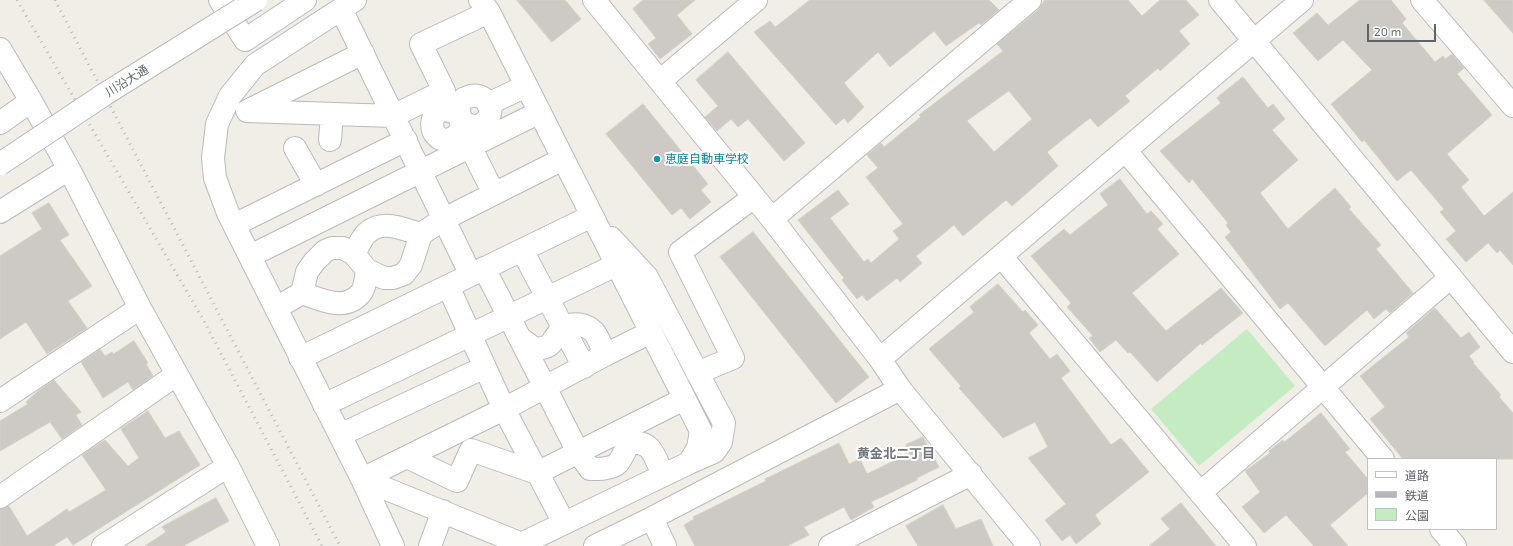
<!DOCTYPE html>
<html>
<head>
<meta charset="utf-8">
<style>
	body { margin:0 }
	#map { position:relative; width:1513px; height:546px; overflow:hidden; background:#f1eee7; font-family:"Exo 2","Noto Sans JP",sans-serif }
	canvas { display:block }
	.legend { position:absolute; left:1367px; top:458px; width:130px; height:72px; box-sizing:border-box; background:#fff; border:1px solid #bfc1c3; margin:0; padding:5px 7px; list-style:none; font-size:12px; color:#5e6368 }
	.legend li { display:flex; align-items:center; gap:8px; height:20px }
	.legend b { width:20px; border:1px solid #bfc1c3 }
	.scale { position:absolute; left:1367px; top:24px; width:69px; height:18px; box-sizing:border-box; border:2px solid #5e6368; border-top:0; padding-left:5px; font-size:12px; line-height:14px; white-space:nowrap; color:#5e6368; -webkit-text-stroke:3px #fff; paint-order:stroke }
</style>
</head>
<body>
<div id="map">
<canvas width="1513" height="546"></canvas>
<ul class="legend">
<li><b style="height:5px;background:#fff"></b>道路</li>
<li><b style="height:5px;background:#b6b7b8"></b>鉄道</li>
<li><b style="height:11px;background:#c4ebc2"></b>公園</li>
</ul>
<div class="scale">20 m</div>
</div>
<script>
const g = document.querySelector('canvas').getContext('2d');
g.lineJoin = 'round';
function paint(path, color) {
  g.fillStyle = color;
  g.fill(path, 'evenodd');
}
function trace(path, color, width, dash) {
  g.strokeStyle = color;
  g.lineWidth = width;
  g.lineCap = dash ? 'butt' : 'round';
  g.setLineDash(dash || []);
  g.stroke(path);
}
function label(font, color, halo, rows, align = 'center') {
  g.font = font + ' "Exo 2","Noto Sans JP",sans-serif';
  g.lineWidth = 4;
  g.setLineDash([]);
  g.textBaseline = 'middle';
  g.strokeStyle = halo;
  g.fillStyle = color;
  for (const [text, x, y, turn = 0] of rows) {
    g.save();
    g.translate(x, y);
    g.rotate((+turn || 0) * Math.PI / 180);
    g.textAlign = isNaN(turn) ? turn : align;
    if (halo) g.strokeText(text, 0, 0);
    g.fillText(text, 0, 0);
    g.restore();
  }
}
paint(new Path2D(`
	M 1247,329 L 1295,386 L 1199,466 L 1151,409 Z`), '#c4ebc2');
const building = new Path2D(`
	M 517,0 L 565,0 L 581,19 L 552,42 Z
	M 643,0 L 695,0 L 677,15 L 692,34 L 660,59 L 648,44 L 656,38 L 633,9 Z
	M 810,0 L 989,0 L 999,10 L 981,25 L 979,23 L 946,46 L 934,31 L 890,67 L 878,52 L 844,83 L 864,107 L 848,123 L 844,118 L 836,125 L 754,32 L 770,21 L 775,27 Z
	M 1045,0 L 1128,0 L 1142,16 L 1160,0 L 1186,0 L 1199,15 L 1179,31 L 1190,44 L 1160,71 L 1158,68 L 1125,96 L 1130,101 L 1098,127 L 1090,118 L 1047,152 L 1058,166 L 1012,206 L 1006,200 L 963,236 L 954,225 L 916,256 L 922,263 L 900,282 L 897,278 L 867,301 L 862,295 L 857,299 L 842,280 L 844,278 L 798,220 L 838,190 L 849,204 L 830,218 L 864,262 L 868,259 L 871,263 L 899,239 L 893,231 L 903,224 L 866,177 L 878,168 L 867,155 L 881,143 L 884,147 L 921,117 L 919,115 L 1003,51 L 997,44 L 1038,10 ZM 1009,91 L 1032,119 L 994,152 L 967,121 Z
	M 1360,0 L 1391,0 L 1406,19 L 1402,23 L 1435,62 L 1443,56 L 1445,59 L 1452,54 L 1464,68 L 1457,74 L 1492,115 L 1447,154 L 1469,180 L 1461,187 L 1484,216 L 1513,192 L 1513,265 L 1500,250 L 1497,253 L 1488,243 L 1466,262 L 1446,239 L 1456,231 L 1440,212 L 1444,209 L 1411,170 L 1397,181 L 1364,140 L 1362,142 L 1331,104 L 1372,70 L 1343,40 L 1318,61 L 1293,33 L 1317,13 L 1328,25 Z
	M 1484,0 L 1513,0 L 1513,33 Z
	M 728,52 L 805,143 L 784,161 L 748,119 L 738,127 L 731,119 L 717,131 L 705,117 L 718,106 L 696,80 Z
	M 1243,77 L 1268,108 L 1273,104 L 1285,119 L 1272,130 L 1298,160 L 1260,193 L 1288,229 L 1335,188 L 1351,207 L 1349,209 L 1381,245 L 1376,249 L 1413,293 L 1390,313 L 1386,309 L 1374,319 L 1367,310 L 1325,346 L 1288,303 L 1280,309 L 1225,237 L 1231,232 L 1226,225 L 1228,223 L 1192,179 L 1189,183 L 1160,151 L 1221,103 L 1217,98 Z
	M 643,104 L 708,184 L 701,190 L 711,202 L 690,219 L 681,208 L 672,215 L 606,134 Z
	M 1120,179 L 1147,214 L 1151,211 L 1163,224 L 1157,229 L 1179,254 L 1132,293 L 1166,331 L 1221,288 L 1243,313 L 1202,345 L 1201,343 L 1157,382 L 1130,352 L 1128,353 L 1116,340 L 1100,352 L 1089,338 L 1093,336 L 1067,307 L 1071,303 L 1031,256 L 1064,229 L 1070,235 L 1108,205 L 1100,194 Z
	M 49,203 L 69,235 L 60,240 L 92,286 L 68,301 L 87,328 L 47,354 L 26,322 L 0,339 L 0,256 L 42,229 L 32,213 Z
	M 753,232 L 869,377 L 836,403 L 720,257 Z
	M 998,284 L 1023,312 L 1025,310 L 1038,325 L 1029,333 L 1050,359 L 1057,354 L 1070,371 L 1061,378 L 1111,445 L 1121,438 L 1149,472 L 1095,515 L 1101,524 L 1076,544 L 1070,535 L 1062,541 L 1045,520 L 1066,504 L 1028,458 L 1048,447 L 1035,422 L 1003,438 L 959,388 L 961,386 L 929,349 L 974,312 L 970,307 Z
	M 1435,308 L 1461,338 L 1469,332 L 1480,347 L 1469,356 L 1474,362 L 1473,363 L 1501,395 L 1499,397 L 1513,413 L 1513,459 L 1403,459 L 1370,419 L 1385,407 L 1360,376 L 1409,337 L 1406,333 Z
	M 134,341 L 148,363 L 146,364 L 153,376 L 133,390 L 128,382 L 103,398 L 81,362 L 100,349 L 105,356 L 112,352 L 113,354 Z
	M 54,380 L 81,412 L 76,415 L 82,425 L 62,439 L 50,422 L 0,451 L 0,421 L 28,404 L 26,402 L 38,391 Z
	M 148,411 L 165,438 L 179,431 L 200,465 L 73,545 L 67,537 L 53,546 L 0,546 L 0,509 L 9,506 L 27,536 L 67,509 L 69,512 L 106,490 L 82,455 L 105,440 L 128,466 L 139,458 L 121,429 Z
	M 1321,413 L 1350,449 L 1345,452 L 1368,479 L 1368,493 L 1330,525 L 1348,546 L 1314,546 L 1286,515 L 1264,533 L 1242,507 L 1260,492 L 1245,471 L 1270,453 L 1269,451 L 1283,440 L 1284,442 Z
	M 923,437 L 939,467 L 917,478 L 917,480 L 871,502 L 874,507 L 851,520 L 844,507 L 804,527 L 809,535 L 787,546 L 695,546 L 684,525 L 694,519 L 693,517 L 766,481 L 765,479 L 839,443 L 849,464 L 860,459 L 867,474 L 910,453 L 906,445 Z
	M 216,498 L 229,521 L 183,546 L 145,546 L 166,532 L 162,527 Z
	M 1181,503 L 1216,546 L 1149,546 L 1170,529 L 1161,519 Z
	M 943,505 L 956,529 L 981,519 L 993,546 L 917,546 L 918,546 L 906,526 Z`);
paint(building, '#cdc9c4');
trace(building, '#d7d0c4', 1);
const minor = new Path2D(`
	M 220,0 L 245,40 L 305,0
	M 355,0 L 255,65 L 230,96 L 217,124 L 213,158 L 215,178 L 228,213 L 362,479 L 393,546
	M 480,0 L 489,12 L 701,431 L 698,448 L 689,463 L 517,546
	M 594,0 L 772,219 L 880,359 L 900,389 L 1029,546
	M 1220,0 L 1513,352
	M 1422,0 L 1513,106
	M 341,9 L 471,275
	M 0,49 L 31,101 L 69,169 L 140,308 L 228,466 L 268,546
	M 660,81 L 756,0
	M 488,104 L 526,86
	M 249,110 L 363,53
	M 247,111 L 393,116 L 444,91 L 421,44 L 489,12
	M 458,114 C 424,97 426,146 450,139 C 454,138 458,135 460,131 C 465,120 450,102 468,97 C 473,95 478,95 483,98 C 502,111 480,138 461,120
	M 0,123 L 31,101
	M 330,140 L 332,114
	M 470,146 L 494,194
	M 295,148 L 316,185
	M 1125,150 L 1383,459
	M 0,212 L 69,169
	M 772,219 L 1030,0
	M 234,225 L 406,140
	M 611,238 L 647,277 L 724,423 L 721,442 L 714,452 L 689,463
	M 522,250 L 584,367
	M 354,254 C 358,248 361,238 367,233 C 383,218 404,230 421,234
	M 250,256 L 540,112
	M 1001,256 L 1245,546
	M 484,268 L 578,452 L 590,469 C 598,469 612,469 618,463 C 621,460 626,448 629,444 C 652,438 655,458 663,475
	M 448,286 L 504,409 L 564,523
	M 302,293 C 320,299 344,312 360,294 C 365,289 366,277 367,270
	M 276,308 L 302,293 L 307,272 L 314,262 L 325,251 L 332,248 L 343,248 L 354,254 L 367,270 L 384,278 L 393,278 L 404,274 L 411,265 L 421,234 L 444,219 L 563,159
	M 521,339 L 535,349 C 557,347 549,340 563,329 C 572,321 586,324 594,332 C 599,338 602,348 605,355
	M 300,358 L 592,216
	M 880,359 L 1302,0
	M 697,373 L 733,358 L 680,252 L 754,197
	M 0,401 L 140,308
	M 324,405 L 616,265
	M 340,435 L 485,367
	M 407,457 L 457,481 L 471,450 L 537,473 L 684,399
	M 362,479 L 504,409 L 605,355 L 651,332
	M 362,479 L 522,544
	M 1200,493 L 1451,277
	M 0,497 L 176,375
	M 652,518 L 665,546
	M 1441,529 L 1455,546
	M 103,546 L 228,466
	M 430,546 L 443,511
	M 595,546 L 652,518 L 900,389
	M 830,546 L 971,474`);
trace(minor, '#b7babe', 24);
trace(minor, '#fff', 22);
trace(new Path2D(`
	M 17,0 L 204,321 L 322,546
	M 55,0 L 340,546`), '#b6b7b8', 3, [1, 5]);
const minorBridge = new Path2D(`
	M 0,164 L 105,94 L 256,0`);
trace(minorBridge, '#b7babe', 24, []);
trace(minorBridge, '#fff', 22);
for (const [x, y, r, color] of [
	[657,159,4,"#0f9aa8"]
]) {
  const dot = new Path2D();
  dot.arc(x, y, r, 0, 2 * Math.PI);
  g.fillStyle = color;
  g.fill(dot);
  trace(dot, '#fff', 1.5);
}
label('12px', '#5e6368', '#fff', [
	["川沿大通",127,81,-32]
]);
label('12px', '#0d838f', '#fff', [
	["恵庭自動車学校",665,159]
], 'left');
label('bold 13px', '#6f757a', '#fff', [
	["黄金北二丁目",896,454]
]);
</script>
</body>
</html>
